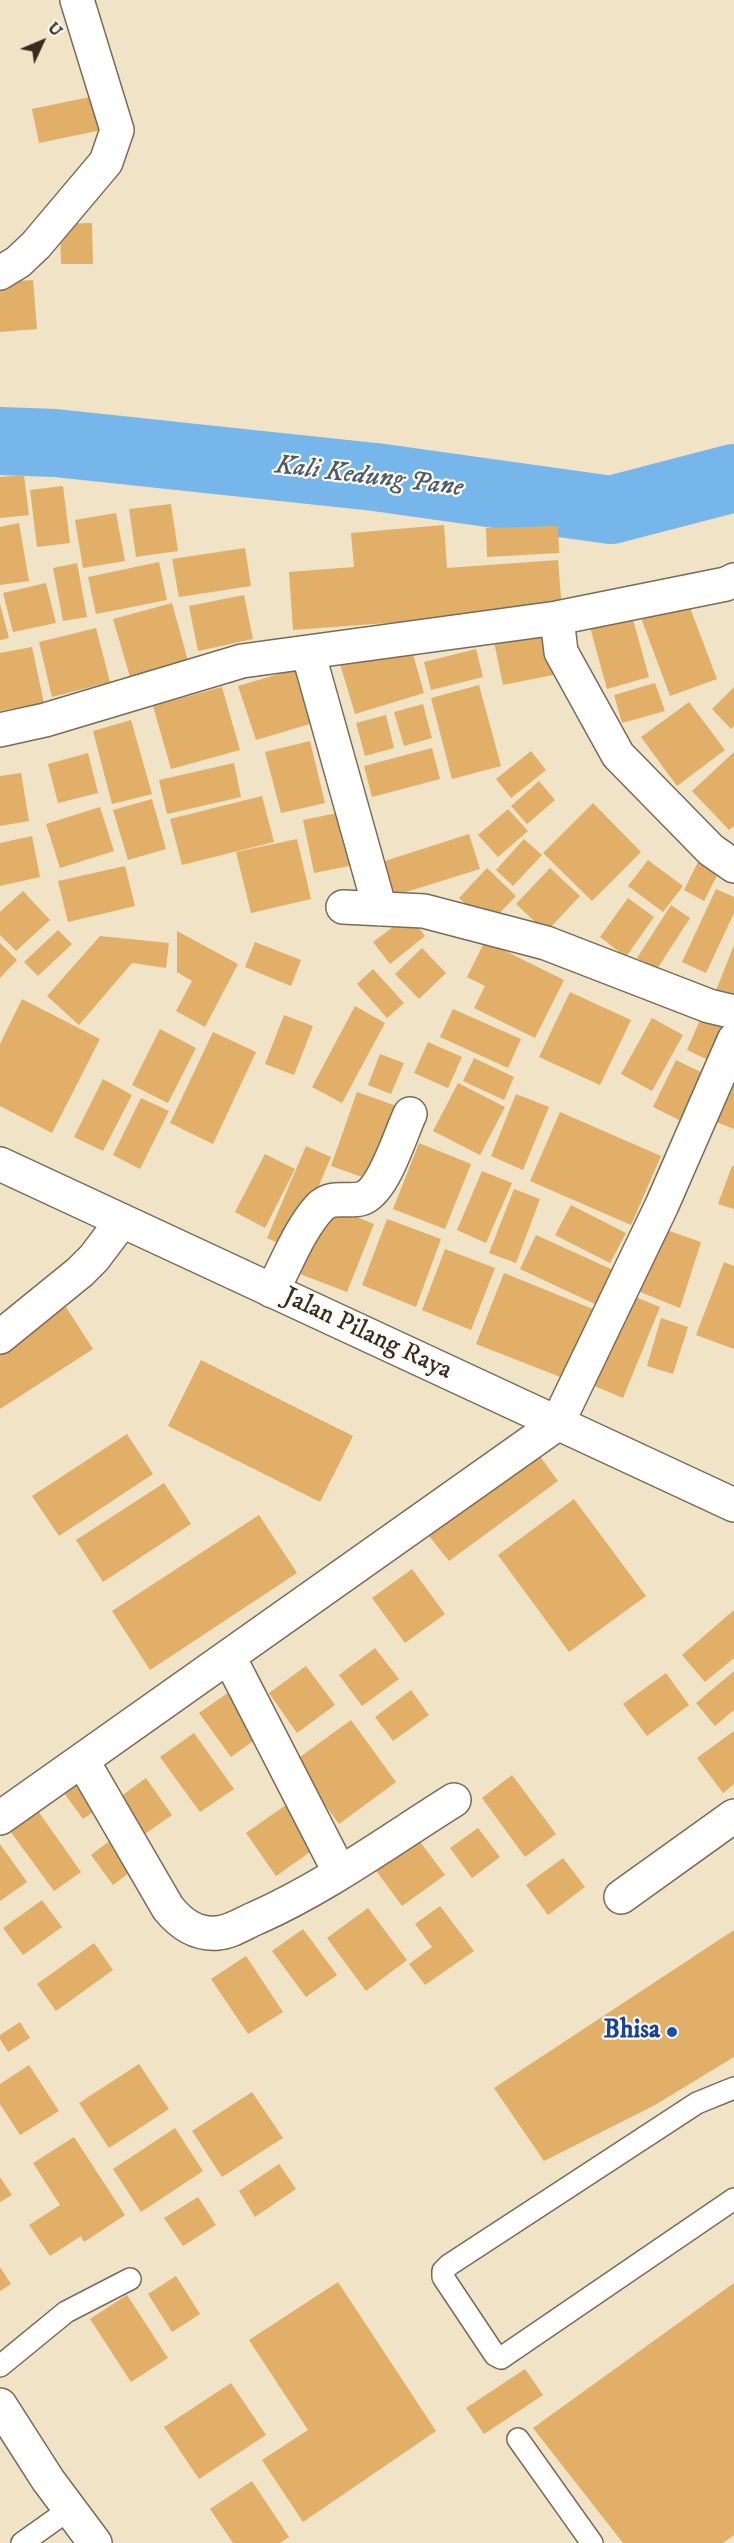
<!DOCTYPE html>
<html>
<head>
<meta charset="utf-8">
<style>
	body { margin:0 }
	#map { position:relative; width:734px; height:2543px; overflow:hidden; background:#f0e3c6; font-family:"IM FELL DW Pica",serif }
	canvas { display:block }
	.north { position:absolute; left:12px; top:12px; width:60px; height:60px; -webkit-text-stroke:4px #fdfcf7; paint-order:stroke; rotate:46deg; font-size:16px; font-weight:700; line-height:24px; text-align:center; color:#3b2a1e }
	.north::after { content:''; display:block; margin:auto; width:21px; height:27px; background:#3b2a1e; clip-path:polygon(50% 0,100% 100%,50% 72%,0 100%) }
</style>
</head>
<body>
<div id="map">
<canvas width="734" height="2543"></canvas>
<div class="north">U</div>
</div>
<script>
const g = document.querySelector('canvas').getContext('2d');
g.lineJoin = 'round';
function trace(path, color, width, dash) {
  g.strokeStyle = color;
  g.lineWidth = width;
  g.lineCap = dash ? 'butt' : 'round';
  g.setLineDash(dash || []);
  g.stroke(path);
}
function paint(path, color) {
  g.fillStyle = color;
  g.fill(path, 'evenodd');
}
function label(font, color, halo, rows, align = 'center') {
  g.font = font + ' "IM FELL DW Pica",serif';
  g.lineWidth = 4.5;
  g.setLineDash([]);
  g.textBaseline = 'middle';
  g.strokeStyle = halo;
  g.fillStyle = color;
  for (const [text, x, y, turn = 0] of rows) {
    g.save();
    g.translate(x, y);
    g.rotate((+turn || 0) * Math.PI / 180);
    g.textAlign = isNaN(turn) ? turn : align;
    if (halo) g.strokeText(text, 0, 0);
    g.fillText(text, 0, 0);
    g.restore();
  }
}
trace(new Path2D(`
	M 0,441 L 55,443 L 375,477 L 611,510 L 734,478`), '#77b6eb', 68);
paint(new Path2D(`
	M 104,94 L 111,128 L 39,143 L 32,109 Z
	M 92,223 L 93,264 L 61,264 L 60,224 Z
	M 33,280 L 37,329 L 0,332 L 0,282 Z
	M 24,475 L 29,515 L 0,518 L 0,477 Z
	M 63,486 L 70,543 L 37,547 L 30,490 Z
	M 171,504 L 178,551 L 136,557 L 129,509 Z
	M 116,513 L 125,561 L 83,568 L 75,520 Z
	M 19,523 L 29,581 L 0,585 L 0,527 Z
	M 444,525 L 447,568 L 558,560 L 562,610 L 293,630 L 289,572 L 354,567 L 351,533 Z
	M 558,526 L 559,553 L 487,557 L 486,528 Z
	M 245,548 L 251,586 L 179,597 L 172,559 Z
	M 159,562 L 167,600 L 96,614 L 88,577 Z
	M 77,563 L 87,617 L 63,621 L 53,568 Z
	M 46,583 L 56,623 L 13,632 L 3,593 Z
	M 244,595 L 253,639 L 198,651 L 189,606 Z
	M 687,600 L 717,679 L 670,696 L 641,618 Z
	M 172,603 L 188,661 L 130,677 L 113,619 Z
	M 0,604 L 9,638 L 0,640 Z
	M 630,609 L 649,677 L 607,689 L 588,620 Z
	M 96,628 L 110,682 L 52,697 L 39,642 Z
	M 554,629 L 563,673 L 503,685 L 494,642 Z
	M 410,644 L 424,693 L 355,714 L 340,664 Z
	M 32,647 L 44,703 L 0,711 L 0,653 Z
	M 476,649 L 483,677 L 431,690 L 424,662 Z
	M 296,669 L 313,723 L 256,740 L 238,686 Z
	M 655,683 L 665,711 L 622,723 L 614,695 Z
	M 479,685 L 501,766 L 452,779 L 431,698 Z
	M 222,687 L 240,750 L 171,769 L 153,706 Z
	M 734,687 L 734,726 L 731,729 L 712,709 Z
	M 689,702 L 725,750 L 677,786 L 641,737 Z
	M 423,704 L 432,738 L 404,746 L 394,712 Z
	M 386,715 L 394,748 L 365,756 L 356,723 Z
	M 131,720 L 152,794 L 112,804 L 93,731 Z
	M 310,741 L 325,803 L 281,813 L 265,752 Z
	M 432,748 L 440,779 L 372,797 L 364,766 Z
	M 531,751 L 546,770 L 511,798 L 496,779 Z
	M 734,752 L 734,826 L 729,830 L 692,791 Z
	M 88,753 L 98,793 L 58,803 L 48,764 Z
	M 234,763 L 241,797 L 167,814 L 159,780 Z
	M 21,773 L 29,821 L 0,826 L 0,776 Z
	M 539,781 L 555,800 L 527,824 L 511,806 Z
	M 262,796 L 274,842 L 182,865 L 170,819 Z
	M 152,799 L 166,849 L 128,860 L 113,810 Z
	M 593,803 L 641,852 L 592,901 L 543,853 Z
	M 100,807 L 114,851 L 60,868 L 46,824 Z
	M 508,809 L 528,831 L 498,857 L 478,835 Z
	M 342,812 L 354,865 L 314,873 L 303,820 Z
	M 469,834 L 480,869 L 393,896 L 382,862 Z
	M 32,836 L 40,877 L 0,886 L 0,843 Z
	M 297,839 L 311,899 L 251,913 L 236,852 Z
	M 524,839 L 542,855 L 513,886 L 496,870 Z
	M 703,852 L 724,862 L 704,901 L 684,890 Z
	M 648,860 L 683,886 L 663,912 L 628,886 Z
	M 125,866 L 135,906 L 68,922 L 58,881 Z
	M 487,868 L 516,896 L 488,925 L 459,898 Z
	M 550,868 L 580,896 L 546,932 L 516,904 Z
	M 716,889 L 734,897 L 734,913 L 706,973 L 682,962 Z
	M 23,891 L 50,920 L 16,951 L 0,935 L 0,912 Z
	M 628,898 L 654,917 L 626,957 L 600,937 Z
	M 671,905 L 690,918 L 657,969 L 637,958 Z
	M 409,915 L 425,936 L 390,964 L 373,942 Z
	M 58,930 L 72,944 L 38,976 L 24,962 Z
	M 177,931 L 238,964 L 205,1027 L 176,1011 L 192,981 L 177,972 Z
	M 100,936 L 169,943 L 166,968 L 132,963 L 79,1025 L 47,996 Z
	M 485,941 L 564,980 L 535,1038 L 474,1008 L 485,986 L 467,977 Z
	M 255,942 L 301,960 L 291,986 L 245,967 Z
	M 0,943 L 17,960 L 0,978 Z
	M 734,945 L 734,1001 L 715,993 Z
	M 422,948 L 446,973 L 419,999 L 395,974 Z
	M 373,969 L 404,1003 L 387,1018 L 357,984 Z
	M 570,992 L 631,1020 L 600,1085 L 539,1057 Z
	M 22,999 L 100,1039 L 52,1133 L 0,1106 L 0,1044 Z
	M 355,1006 L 385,1023 L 342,1103 L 312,1087 Z
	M 453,1009 L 521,1039 L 508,1068 L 440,1037 Z
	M 704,1011 L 734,1024 L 719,1065 L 687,1050 Z
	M 284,1015 L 313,1026 L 294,1075 L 265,1064 Z
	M 652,1018 L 683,1035 L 652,1091 L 621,1074 Z
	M 160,1029 L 196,1048 L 168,1103 L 132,1085 Z
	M 213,1032 L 256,1052 L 213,1144 L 170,1123 Z
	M 428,1042 L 462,1057 L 448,1088 L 414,1073 Z
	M 380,1054 L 404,1063 L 391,1094 L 368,1085 Z
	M 474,1058 L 514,1077 L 504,1100 L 463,1081 Z
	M 676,1060 L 715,1079 L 691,1126 L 653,1107 Z
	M 734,1070 L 734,1129 L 709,1119 Z
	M 103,1079 L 132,1095 L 103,1151 L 74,1137 Z
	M 458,1083 L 505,1107 L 480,1155 L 433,1131 Z
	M 357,1092 L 402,1108 L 376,1182 L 331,1166 Z
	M 516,1094 L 549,1107 L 523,1170 L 491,1156 Z
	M 141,1098 L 169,1111 L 140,1169 L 113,1155 Z
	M 560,1112 L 661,1156 L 631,1225 L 530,1181 Z
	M 419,1143 L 471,1164 L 445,1229 L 393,1209 Z
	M 306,1146 L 331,1157 L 292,1249 L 267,1238 Z
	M 265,1154 L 295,1169 L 265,1228 L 235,1212 Z
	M 732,1166 L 734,1166 L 734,1209 L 718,1204 Z
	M 482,1171 L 512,1183 L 486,1243 L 457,1230 Z
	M 514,1189 L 540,1199 L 516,1263 L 489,1253 Z
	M 327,1205 L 374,1224 L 347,1292 L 300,1274 Z
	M 571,1205 L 626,1233 L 610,1263 L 555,1235 Z
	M 387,1219 L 441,1239 L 416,1307 L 362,1285 Z
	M 655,1226 L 701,1242 L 680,1308 L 630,1288 Z
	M 536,1235 L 613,1270 L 597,1305 L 520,1269 Z
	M 445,1249 L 495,1268 L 471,1330 L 422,1310 Z
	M 724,1262 L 734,1266 L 734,1349 L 696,1335 Z
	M 504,1273 L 600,1312 L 573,1382 L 476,1344 Z
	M 628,1294 L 660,1307 L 623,1398 L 592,1385 Z
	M 66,1307 L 93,1349 L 0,1409 L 0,1350 Z
	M 661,1318 L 688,1327 L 673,1374 L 647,1366 Z
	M 201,1360 L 353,1436 L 320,1502 L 168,1426 Z
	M 127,1434 L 153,1474 L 59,1536 L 32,1496 Z
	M 539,1455 L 558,1481 L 449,1561 L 429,1536 Z
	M 164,1483 L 191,1524 L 103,1582 L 76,1540 Z
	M 574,1499 L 646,1596 L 569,1652 L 498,1555 Z
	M 259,1515 L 297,1573 L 150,1670 L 112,1611 Z
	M 412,1569 L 445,1614 L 405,1643 L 372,1598 Z
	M 734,1610 L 734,1658 L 705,1682 L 682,1655 Z
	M 375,1648 L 399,1679 L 362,1706 L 339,1675 Z
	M 306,1666 L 335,1705 L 297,1733 L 269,1693 Z
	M 734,1671 L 734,1710 L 715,1726 L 696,1703 Z
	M 666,1673 L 689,1705 L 647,1736 L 623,1704 Z
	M 411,1690 L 429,1715 L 393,1741 L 375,1717 Z
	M 229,1692 L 260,1736 L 231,1757 L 199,1713 Z
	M 351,1720 L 396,1782 L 339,1824 L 293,1762 Z
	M 734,1731 L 734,1784 L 723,1793 L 697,1758 Z
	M 194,1733 L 234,1789 L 200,1812 L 160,1757 Z
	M 512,1775 L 556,1834 L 525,1857 L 482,1798 Z
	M 85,1777 L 104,1804 L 83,1819 L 64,1793 Z
	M 146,1778 L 172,1815 L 142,1836 L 116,1800 Z
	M 290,1802 L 320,1845 L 276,1876 L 246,1833 Z
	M 38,1811 L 81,1872 L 54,1891 L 10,1831 Z
	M 478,1828 L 500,1857 L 472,1878 L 450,1848 Z
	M 411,1830 L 445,1875 L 402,1906 L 369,1861 Z
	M 112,1839 L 134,1869 L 113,1885 L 91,1855 Z
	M 0,1844 L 27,1882 L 0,1901 Z
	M 563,1858 L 585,1887 L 548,1915 L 526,1885 Z
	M 42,1900 L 62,1927 L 23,1955 L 3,1928 Z
	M 440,1906 L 474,1951 L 425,1985 L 409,1964 L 432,1947 L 415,1924 Z
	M 368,1908 L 407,1960 L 366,1991 L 327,1938 Z
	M 303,1929 L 337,1975 L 306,1997 L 272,1951 Z
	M 734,1930 L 734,2057 L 655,2105 L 544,2161 L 494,2088 Z
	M 94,1943 L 113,1970 L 56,2011 L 37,1984 Z
	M 246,1956 L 283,2012 L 248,2034 L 211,1979 Z
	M 20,2022 L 30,2038 L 8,2052 L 0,2039 L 0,2035 Z
	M 139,2064 L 169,2109 L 109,2148 L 79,2103 Z
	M 29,2065 L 59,2111 L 20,2135 L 0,2104 L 0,2084 Z
	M 252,2092 L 283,2138 L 222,2177 L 192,2131 Z
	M 175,2128 L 203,2171 L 141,2212 L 113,2169 Z
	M 74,2137 L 125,2215 L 84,2242 L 81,2236 L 50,2256 L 29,2225 L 60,2205 L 33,2163 Z
	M 279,2164 L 296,2189 L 255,2217 L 239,2191 Z
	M 0,2177 L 12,2195 L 0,2202 Z
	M 198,2197 L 216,2225 L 183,2246 L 164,2218 Z
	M 0,2267 L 11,2284 L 0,2291 Z
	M 176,2276 L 200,2314 L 172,2332 L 148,2294 Z
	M 338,2282 L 436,2431 L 303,2522 L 262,2460 L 308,2430 L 249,2340 Z
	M 734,2283 L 734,2535 L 723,2543 L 623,2543 L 533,2428 Z
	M 127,2295 L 168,2358 L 131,2382 L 90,2319 Z
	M 525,2369 L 543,2395 L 484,2434 L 466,2408 Z
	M 231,2383 L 266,2435 L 199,2479 L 164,2427 Z
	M 252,2481 L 289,2537 L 280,2543 L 233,2543 L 210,2509 Z`), '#e1af67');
const service = new Path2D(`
	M 734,2088 L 697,2103 L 449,2265 L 443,2271 L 443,2277 L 495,2355 L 501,2358 L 734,2199
	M 0,2366 L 66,2312 L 130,2279
	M 518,2439 L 592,2543
	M 22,2543 L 70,2509`);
const minor = new Path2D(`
	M 0,273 L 18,262 L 36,245 L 106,162 L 117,130 L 77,0
	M 557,618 L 561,652 L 618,755 L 711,850 L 734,866
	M 308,652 L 380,909
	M 0,730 L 45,720 L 242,661 L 557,618 L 726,584 L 734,580
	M 343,907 L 424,911 L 546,943 L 709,1006 L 734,1012
	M 272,1291 C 286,1265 300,1228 320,1207 C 331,1195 346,1202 360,1199 C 383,1194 400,1135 410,1114
	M 0,1337 L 80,1272 L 94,1258 L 122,1221
	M 229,1657 L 339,1871
	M 82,1760 L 168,1908 C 181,1924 196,1935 218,1933 C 231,1932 244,1923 256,1918 C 326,1887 390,1840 454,1800
	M 0,1818 L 557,1424 L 662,1205 L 734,1040
	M 621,1897 L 734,1816`);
const primary = new Path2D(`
	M 0,2405 L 48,2480 L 95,2543`);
const trunk = new Path2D(`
	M 0,1164 L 734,1505`);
trace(service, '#7a6b59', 24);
trace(minor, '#7a6b59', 36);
trace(primary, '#7a6b59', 36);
trace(trunk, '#7a6b59', 36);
trace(service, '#fff', 21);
trace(minor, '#fff', 33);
trace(primary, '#fff', 33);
trace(trunk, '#fff', 33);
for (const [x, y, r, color] of [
	[672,2032,6,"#1a4fb4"]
]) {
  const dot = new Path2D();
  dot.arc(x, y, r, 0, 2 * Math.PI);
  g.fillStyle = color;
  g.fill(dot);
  trace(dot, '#fdfcf7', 2);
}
label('26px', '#3b2a1e', '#fdfcf7', [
	["Jalan Pilang Raya",367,1335,25]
]);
label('bold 26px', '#164399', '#fdfcf7', [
	["Bhisa",660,2032]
], 'right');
label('italic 27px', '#505b66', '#fdfcf7', [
	["Kali Kedung Pane",369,478,7]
]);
</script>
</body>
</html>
